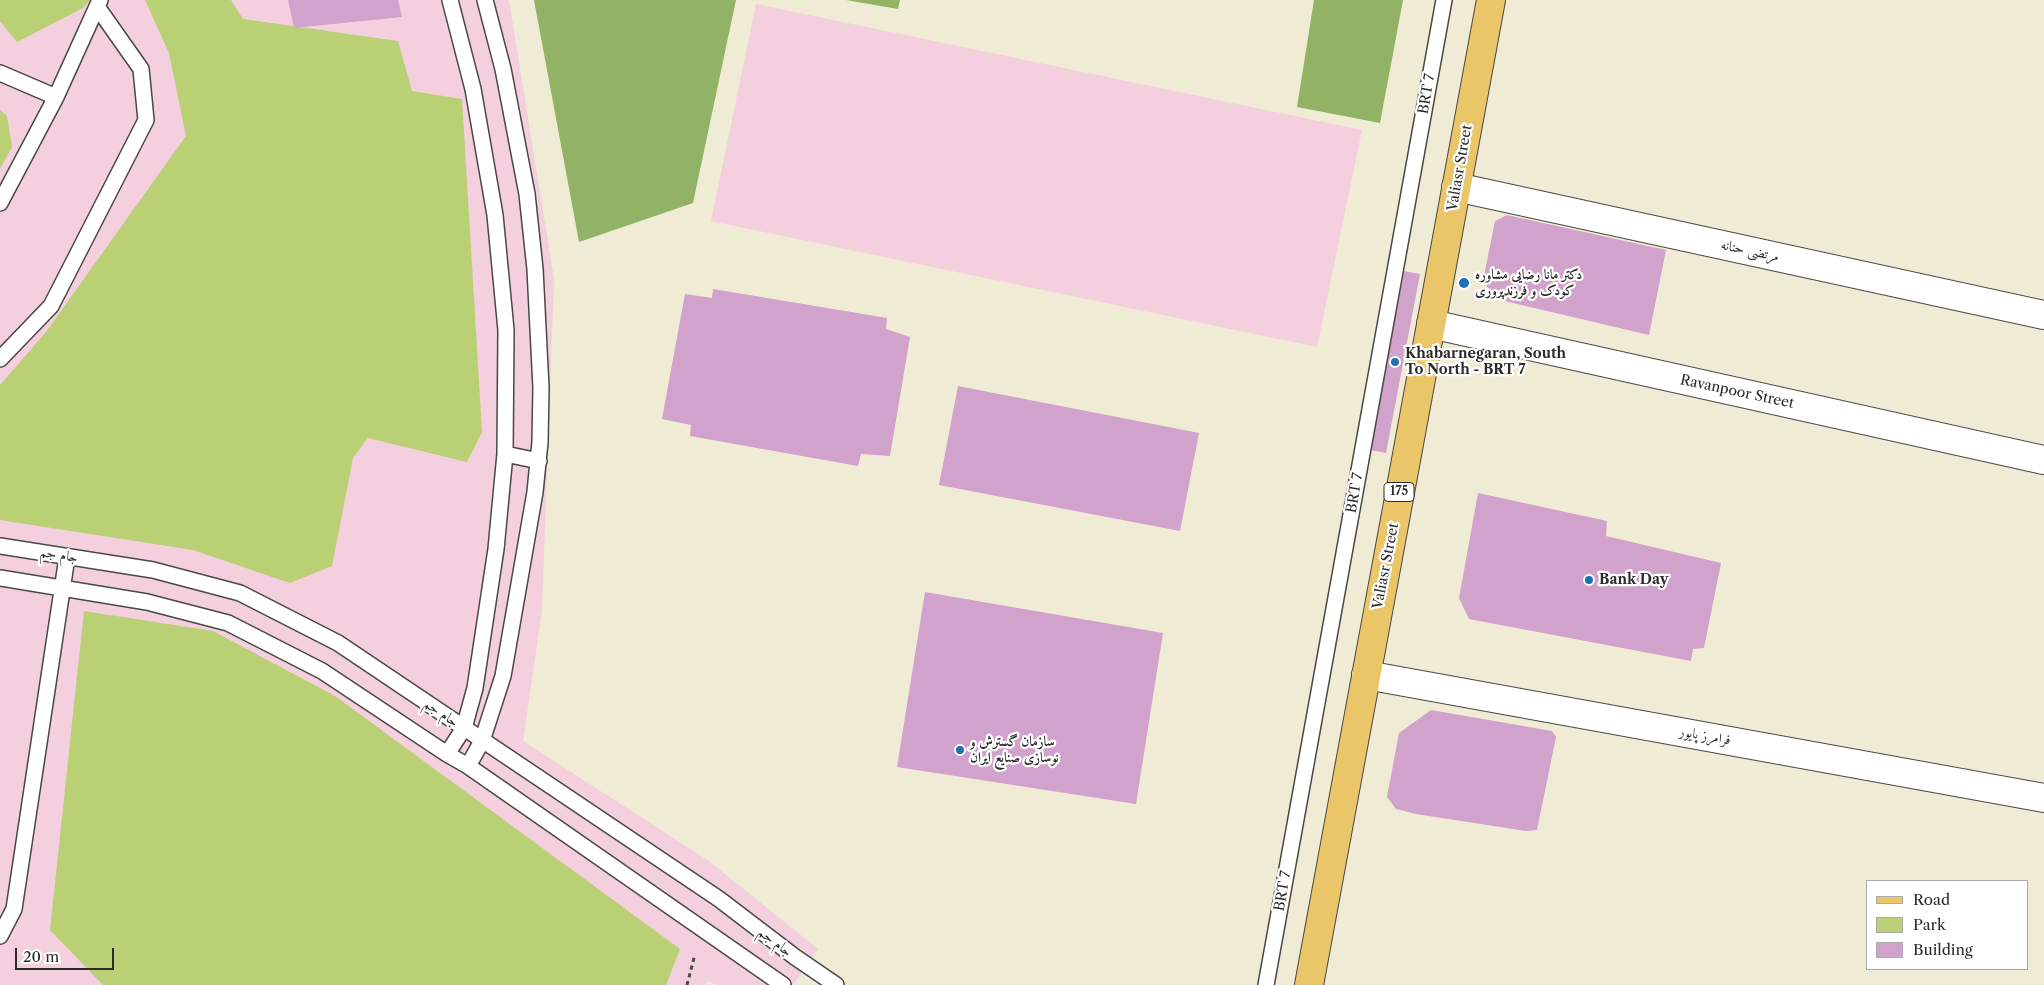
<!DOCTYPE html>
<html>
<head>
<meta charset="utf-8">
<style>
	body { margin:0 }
	#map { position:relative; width:2044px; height:985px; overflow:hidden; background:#f0ebd4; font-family:"Libre Caslon Text",serif }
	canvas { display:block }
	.legend { position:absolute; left:1866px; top:880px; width:162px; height:90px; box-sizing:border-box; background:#fff; border:1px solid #aaa; margin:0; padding:6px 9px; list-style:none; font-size:15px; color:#2b2b2b }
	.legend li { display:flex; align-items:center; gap:10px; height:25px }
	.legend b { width:25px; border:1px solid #aaa }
	.scale { position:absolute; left:15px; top:948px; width:99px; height:22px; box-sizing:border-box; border:2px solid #2b2b2b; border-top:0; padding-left:6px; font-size:15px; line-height:18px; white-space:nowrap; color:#2b2b2b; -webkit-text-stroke:4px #fff; paint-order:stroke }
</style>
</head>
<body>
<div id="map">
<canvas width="2044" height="985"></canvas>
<ul class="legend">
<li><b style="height:6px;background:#eac669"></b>Road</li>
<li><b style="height:14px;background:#b9d075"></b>Park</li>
<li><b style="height:14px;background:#d1a2cc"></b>Building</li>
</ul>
<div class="scale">20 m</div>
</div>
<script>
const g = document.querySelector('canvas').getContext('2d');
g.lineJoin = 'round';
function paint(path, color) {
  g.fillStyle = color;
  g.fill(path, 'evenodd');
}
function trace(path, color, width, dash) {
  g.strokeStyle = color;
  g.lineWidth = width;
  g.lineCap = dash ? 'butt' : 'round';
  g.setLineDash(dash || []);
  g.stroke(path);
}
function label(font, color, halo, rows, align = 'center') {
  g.font = font + ' "Libre Caslon Text",Amiri,serif';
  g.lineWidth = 4.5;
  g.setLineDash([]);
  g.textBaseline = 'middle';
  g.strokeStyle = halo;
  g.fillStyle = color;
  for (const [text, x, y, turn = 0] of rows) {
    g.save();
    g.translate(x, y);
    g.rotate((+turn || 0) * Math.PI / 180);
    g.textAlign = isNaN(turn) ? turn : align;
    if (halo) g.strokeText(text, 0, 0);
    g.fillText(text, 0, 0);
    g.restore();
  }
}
paint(new Path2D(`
	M 0,0 L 509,0 L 554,279 L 542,610 L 523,741 L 709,861 L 818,949 L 793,985 L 717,985 L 707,981 L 706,985 L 0,985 Z
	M 756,4 L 1362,130 L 1317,347 L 711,221 Z`), '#f4cfdd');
paint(new Path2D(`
	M 0,0 L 90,0 L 83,8 L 17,42 L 0,21 Z
	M 145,0 L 231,0 L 243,19 L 398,41 L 412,91 L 462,99 L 482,432 L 467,462 L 368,438 L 353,458 L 332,566 L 290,583 L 193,550 L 0,520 L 0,385 L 46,332 L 186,136 L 169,53 Z
	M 0,110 L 7,116 L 12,147 L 0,169 Z
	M 84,611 L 213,631 L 335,696 L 680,949 L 666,985 L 103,985 L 50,930 Z`), '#b9d075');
paint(new Path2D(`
	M 534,0 L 736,0 L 693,203 L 579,242 Z
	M 846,0 L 900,0 L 898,9 Z
	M 1314,0 L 1403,0 L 1380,123 L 1297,107 Z`), '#92b266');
paint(new Path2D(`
	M 288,0 L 398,0 L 402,17 L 294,28 Z
	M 1507,215 L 1666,250 L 1649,335 L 1496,299 L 1483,281 L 1495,221 Z
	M 1404,271 L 1420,274 L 1386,453 L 1370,450 Z
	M 713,289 L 887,318 L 886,329 L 910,337 L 890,456 L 861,454 L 858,466 L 690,436 L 691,425 L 662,419 L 685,294 L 712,298 Z
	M 958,386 L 1199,433 L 1180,531 L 939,485 Z
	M 1478,493 L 1607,521 L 1606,536 L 1721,563 L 1704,648 L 1693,649 L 1691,661 L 1469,619 L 1459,598 Z
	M 925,592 L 1163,633 L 1136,804 L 897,767 Z
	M 1431,710 L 1552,731 L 1556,737 L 1537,830 L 1526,831 L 1416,814 L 1396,809 L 1387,797 L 1399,733 Z`), '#d1a2cc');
const service = new Path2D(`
	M 0,73 L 56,97 L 0,203
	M 56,97 L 100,0
	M 0,359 L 51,306 L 146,120 L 141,69 L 98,8
	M 505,454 L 539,461
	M 0,546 L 153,570 L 240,593 L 338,643 L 719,899 L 795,957 L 836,985
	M 0,578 L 147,602 L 228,623 L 322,671 L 447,754 L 468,766 L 783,985
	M 447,754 L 464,728 L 475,688 L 496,549 L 505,454 L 506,330 L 495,215 L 473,89 L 450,0
	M 468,766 L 482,741 L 503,676 L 535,492 L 540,442 L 541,388 L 535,269 L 527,194 L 503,69 L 485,0
	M 0,936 L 14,909 L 67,557
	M 1266,985 L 1444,0`);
const minor = new Path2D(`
	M 1456,187 L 2044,315
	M 1431,324 L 2044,460
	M 1366,675 L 2044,798`);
const primary = new Path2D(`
	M 1309,985 L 1491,0`);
trace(service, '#494844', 18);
trace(minor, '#494844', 30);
trace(primary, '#494844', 30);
trace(new Path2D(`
	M 687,985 L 695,954`), '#494844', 3, [4, 4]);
trace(service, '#fff', 15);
trace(minor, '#fff', 28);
trace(primary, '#eac669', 28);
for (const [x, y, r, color] of [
	[1464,283,6,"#1f6fb2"],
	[1395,362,5,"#1f6fb2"],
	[1589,580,5,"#1f6fb2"],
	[960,750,5,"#1f6fb2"]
]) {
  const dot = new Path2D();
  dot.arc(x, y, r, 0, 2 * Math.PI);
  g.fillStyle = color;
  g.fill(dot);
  trace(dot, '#fff', 2);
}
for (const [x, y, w] of [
	[1399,492,30]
]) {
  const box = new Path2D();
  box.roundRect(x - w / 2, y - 9.5, w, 19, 4);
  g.fillStyle = '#fff';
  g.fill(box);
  trace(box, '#2b2b2b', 1);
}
label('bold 12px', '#2b2b2b', null, [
	["175",1399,492]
]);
label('14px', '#2b2b2b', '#fff', [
	["BRT 7",1427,94,-80],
	["Valiasr Street",1460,168,-80],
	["مرتضی حنانه",1750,251,12],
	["Ravanpoor Street",1737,392,12],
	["BRT 7",1355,493,-80],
	["جام جم",59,555,9],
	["Valiasr Street",1386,566,-79],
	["جام جم",441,713,34],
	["فرامرز پایور",1705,736,10],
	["BRT 7",1283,891,-80],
	["جام جم",775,942,37]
]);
label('bold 14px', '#2b2b2b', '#fff', [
	["دکتر مانا رضایی مشاوره",1475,275],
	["کودک و فرزندپروری",1475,291],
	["Khabarnegaran, South",1405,354],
	["To North - BRT 7",1405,370],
	["Bank Day",1599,580],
	["سازمان گسترش و",970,742],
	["نوسازی صنایع ایران",970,758]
], 'left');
</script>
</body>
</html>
